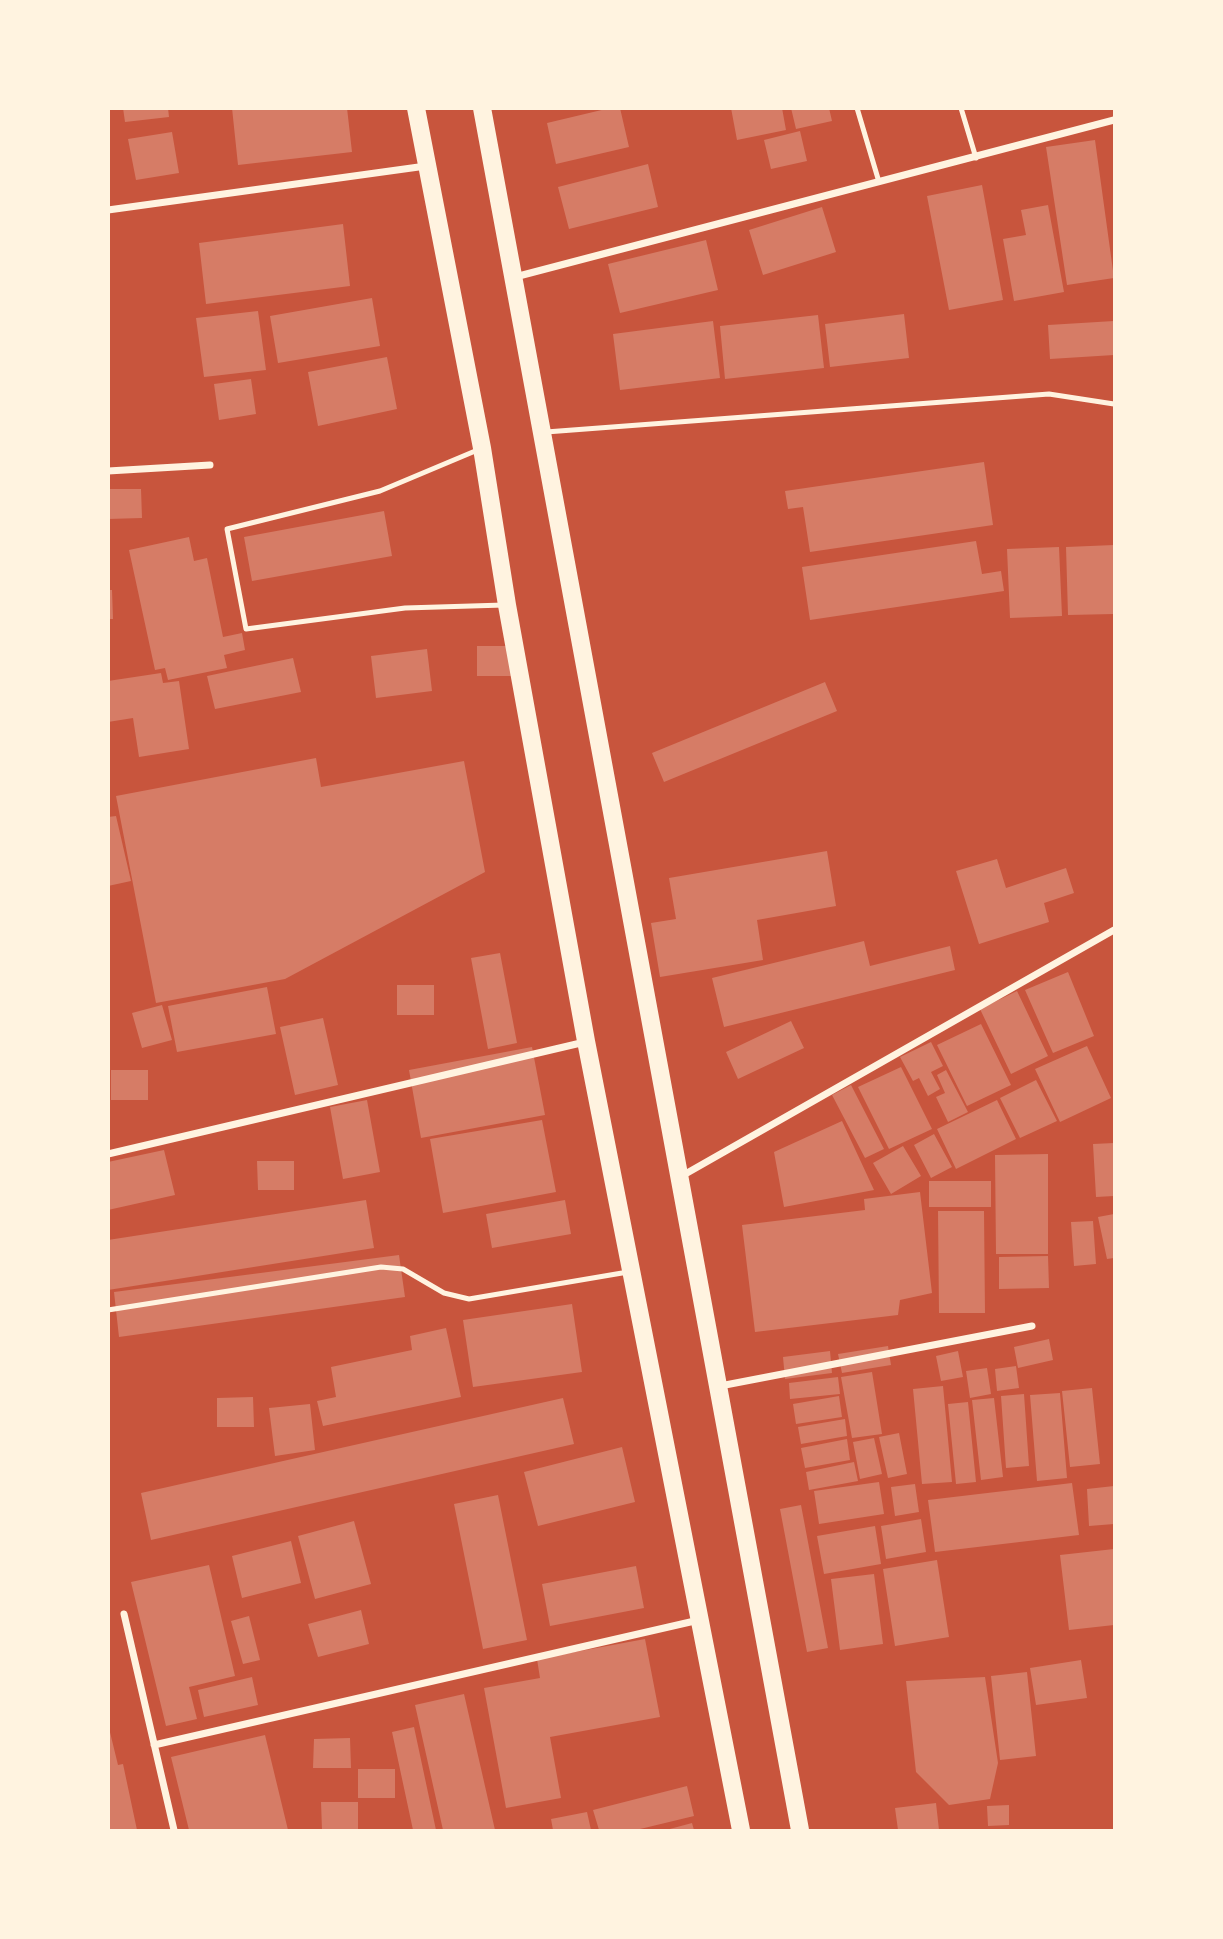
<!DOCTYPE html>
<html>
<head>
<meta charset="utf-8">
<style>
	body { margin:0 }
	#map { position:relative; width:1223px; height:1939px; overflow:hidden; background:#c8553d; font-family:"Fira Sans",sans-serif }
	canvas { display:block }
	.frame { position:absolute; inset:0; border:110px solid #fff3e0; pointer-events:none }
</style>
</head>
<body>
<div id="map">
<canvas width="1223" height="1939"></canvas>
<div class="frame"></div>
</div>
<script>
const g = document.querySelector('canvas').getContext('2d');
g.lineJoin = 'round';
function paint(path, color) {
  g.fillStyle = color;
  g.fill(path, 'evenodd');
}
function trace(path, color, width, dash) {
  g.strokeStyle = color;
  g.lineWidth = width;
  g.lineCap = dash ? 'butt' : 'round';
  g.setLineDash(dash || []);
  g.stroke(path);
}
paint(new Path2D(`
	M 123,108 L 168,108 L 169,117 L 125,122 Z
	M 232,108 L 347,108 L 352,152 L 238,165 Z
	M 610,108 L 620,108 L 629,147 L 556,164 L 547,123 Z
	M 731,108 L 782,108 L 786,130 L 737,140 Z
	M 791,108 L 829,108 L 832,121 L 796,129 Z
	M 800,131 L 807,161 L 771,169 L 764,140 Z
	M 172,132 L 179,173 L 136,180 L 128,139 Z
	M 1095,140 L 1114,278 L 1067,285 L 1046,147 Z
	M 648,164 L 658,207 L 569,229 L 558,187 Z
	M 982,185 L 1003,300 L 949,310 L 927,196 Z
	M 1048,205 L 1064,292 L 1014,301 L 1003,239 L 1026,235 L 1021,210 Z
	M 822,207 L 836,252 L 763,275 L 749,230 Z
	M 343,224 L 350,286 L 206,304 L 199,243 Z
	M 706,240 L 718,290 L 620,313 L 608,264 Z
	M 372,298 L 380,346 L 278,363 L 270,316 Z
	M 258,311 L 266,370 L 204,377 L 196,318 Z
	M 904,314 L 909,358 L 830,367 L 825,324 Z
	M 818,315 L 824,368 L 725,379 L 720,326 Z
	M 713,321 L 720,378 L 620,390 L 613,334 Z
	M 1114,321 L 1114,355 L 1050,359 L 1048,325 Z
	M 387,357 L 397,409 L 318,426 L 308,372 Z
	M 251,379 L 256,414 L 219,420 L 214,384 Z
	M 984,462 L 993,525 L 810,552 L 803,507 L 788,509 L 785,491 Z
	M 108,489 L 141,489 L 142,518 L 108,519 Z
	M 384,511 L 392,556 L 252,581 L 244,537 Z
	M 189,537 L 194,561 L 207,558 L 223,637 L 242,633 L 245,650 L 224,655 L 227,668 L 168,680 L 165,668 L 155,670 L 129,550 Z
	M 976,541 L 982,574 L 1001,571 L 1004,591 L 810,620 L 802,567 Z
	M 1114,545 L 1114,614 L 1068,615 L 1066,547 Z
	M 1059,547 L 1062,616 L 1010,618 L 1007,549 Z
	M 108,590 L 112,590 L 113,619 L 108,619 Z
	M 477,646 L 514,646 L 514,676 L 477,676 Z
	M 427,649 L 432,691 L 376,698 L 371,656 Z
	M 293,658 L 301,692 L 215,709 L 207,676 Z
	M 161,673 L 163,683 L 179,681 L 189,749 L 139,757 L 133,718 L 108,722 L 108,681 Z
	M 825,682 L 837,711 L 664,782 L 652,753 Z
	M 316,758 L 321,787 L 464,761 L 485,872 L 285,979 L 156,1003 L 116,796 Z
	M 116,816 L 131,881 L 108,886 L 108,817 Z
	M 827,851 L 836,906 L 757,920 L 763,960 L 660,977 L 651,923 L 676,919 L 669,878 Z
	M 997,859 L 1006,888 L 1066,868 L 1074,893 L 1044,903 L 1049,922 L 979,944 L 956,871 Z
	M 864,941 L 870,966 L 950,946 L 955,970 L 724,1027 L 712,978 Z
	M 500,953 L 517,1043 L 488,1049 L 471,958 Z
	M 1068,972 L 1094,1036 L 1053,1053 L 1025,990 Z
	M 397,985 L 434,985 L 434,1015 L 397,1015 Z
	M 267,987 L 276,1034 L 177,1052 L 168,1006 Z
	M 1017,991 L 1048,1056 L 1011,1074 L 980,1009 Z
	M 162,1005 L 172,1040 L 142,1048 L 132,1013 Z
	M 323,1018 L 338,1085 L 295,1095 L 280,1027 Z
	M 791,1021 L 804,1048 L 738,1079 L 726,1052 Z
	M 981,1024 L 1011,1085 L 967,1106 L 937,1045 Z
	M 931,1042 L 943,1066 L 931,1072 L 940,1089 L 928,1096 L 919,1078 L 913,1081 L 900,1057 Z
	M 1087,1046 L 1111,1098 L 1060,1122 L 1035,1069 Z
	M 532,1047 L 545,1115 L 421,1138 L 409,1070 Z
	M 901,1067 L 932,1129 L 889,1149 L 858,1087 Z
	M 111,1070 L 148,1070 L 148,1100 L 111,1100 Z
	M 946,1070 L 968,1112 L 948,1122 L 936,1097 L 945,1093 L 937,1075 Z
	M 1036,1080 L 1057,1121 L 1020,1138 L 1000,1098 Z
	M 851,1085 L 884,1149 L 865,1158 L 832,1095 Z
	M 367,1100 L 380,1172 L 343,1179 L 330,1107 Z
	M 997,1100 L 1016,1139 L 956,1169 L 937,1129 Z
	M 542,1120 L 556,1192 L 443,1213 L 430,1139 Z
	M 842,1121 L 874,1190 L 784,1207 L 774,1152 Z
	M 934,1134 L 952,1167 L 931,1178 L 914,1145 Z
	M 1114,1143 L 1114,1196 L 1096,1197 L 1093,1144 Z
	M 903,1146 L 921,1176 L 891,1194 L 873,1163 Z
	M 164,1150 L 175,1195 L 108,1210 L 108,1162 Z
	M 1048,1154 L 1048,1254 L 996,1254 L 995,1155 Z
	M 257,1161 L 294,1161 L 294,1190 L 258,1190 Z
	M 929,1181 L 991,1181 L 991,1207 L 929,1207 Z
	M 920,1192 L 932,1293 L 900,1300 L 898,1315 L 755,1332 L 742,1225 L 865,1210 L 864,1199 Z
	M 366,1200 L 374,1248 L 108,1290 L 108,1240 Z
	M 565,1200 L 571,1234 L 492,1248 L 486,1214 Z
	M 938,1211 L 984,1211 L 985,1313 L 939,1313 Z
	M 1114,1214 L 1114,1258 L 1107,1259 L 1098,1217 Z
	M 1093,1221 L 1096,1264 L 1074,1266 L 1071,1222 Z
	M 399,1255 L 405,1297 L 119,1337 L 114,1292 Z
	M 1048,1256 L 1049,1288 L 999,1289 L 999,1257 Z
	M 572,1304 L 582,1372 L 473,1387 L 463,1320 Z
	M 446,1328 L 461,1397 L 323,1426 L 317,1401 L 336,1397 L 331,1367 L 412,1350 L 410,1336 Z
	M 1049,1339 L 1053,1360 L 1018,1368 L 1014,1347 Z
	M 888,1346 L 891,1365 L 842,1373 L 838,1354 Z
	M 830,1351 L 832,1373 L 785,1379 L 783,1357 Z
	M 958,1351 L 963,1377 L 941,1381 L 936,1356 Z
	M 1016,1366 L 1019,1388 L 997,1391 L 995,1369 Z
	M 987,1368 L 991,1394 L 970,1398 L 966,1371 Z
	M 872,1372 L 882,1434 L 852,1438 L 841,1377 Z
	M 838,1377 L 840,1394 L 790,1399 L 789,1383 Z
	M 943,1386 L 952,1482 L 922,1484 L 913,1389 Z
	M 1092,1388 L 1100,1464 L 1070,1467 L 1062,1391 Z
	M 1060,1393 L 1067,1478 L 1037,1481 L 1030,1395 Z
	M 1024,1394 L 1029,1466 L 1006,1468 L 1001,1396 Z
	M 839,1396 L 842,1417 L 796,1424 L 793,1404 Z
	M 253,1397 L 254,1427 L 217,1427 L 217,1398 Z
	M 563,1398 L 574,1444 L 151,1540 L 141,1493 Z
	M 994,1398 L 1003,1477 L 981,1480 L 972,1400 Z
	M 968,1402 L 976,1482 L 956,1484 L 948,1404 Z
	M 310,1404 L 315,1450 L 275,1456 L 269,1408 Z
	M 845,1419 L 847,1436 L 801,1444 L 798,1427 Z
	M 899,1433 L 907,1474 L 888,1478 L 879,1437 Z
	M 874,1438 L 882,1474 L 860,1479 L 853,1442 Z
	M 847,1439 L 850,1460 L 805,1468 L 801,1448 Z
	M 622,1447 L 635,1502 L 538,1526 L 524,1472 Z
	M 854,1462 L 858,1481 L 809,1490 L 806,1472 Z
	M 879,1482 L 884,1514 L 819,1524 L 814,1491 Z
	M 1072,1483 L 1079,1535 L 935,1552 L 928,1500 Z
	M 915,1484 L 919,1512 L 895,1516 L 891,1487 Z
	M 1114,1486 L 1114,1524 L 1089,1526 L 1087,1489 Z
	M 498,1495 L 527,1640 L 483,1649 L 454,1504 Z
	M 801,1505 L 828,1648 L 807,1652 L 780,1509 Z
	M 921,1519 L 926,1552 L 886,1559 L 881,1526 Z
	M 354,1521 L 371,1584 L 315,1599 L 298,1536 Z
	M 875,1526 L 881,1564 L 824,1574 L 817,1536 Z
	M 291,1541 L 301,1583 L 242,1598 L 232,1556 Z
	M 1114,1549 L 1114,1625 L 1069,1630 L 1060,1555 Z
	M 937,1560 L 949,1637 L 895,1646 L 883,1569 Z
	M 209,1565 L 235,1676 L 189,1687 L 197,1719 L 166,1726 L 131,1582 Z
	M 636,1566 L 644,1608 L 550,1626 L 542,1584 Z
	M 874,1574 L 883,1644 L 840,1650 L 831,1579 Z
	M 361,1610 L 369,1644 L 318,1657 L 308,1624 Z
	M 249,1616 L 260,1660 L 243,1664 L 231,1621 Z
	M 645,1639 L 660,1717 L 550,1737 L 561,1798 L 506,1808 L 484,1688 L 540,1678 L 537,1659 Z
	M 1081,1660 L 1087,1698 L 1036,1705 L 1030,1668 Z
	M 1027,1672 L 1036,1756 L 1000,1760 L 991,1676 Z
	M 252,1677 L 258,1705 L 204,1717 L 198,1690 Z
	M 985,1677 L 998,1763 L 990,1799 L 949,1805 L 916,1772 L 906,1681 Z
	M 464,1694 L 495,1830 L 443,1830 L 415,1705 Z
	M 108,1724 L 118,1765 L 123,1764 L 137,1830 L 108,1830 Z
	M 414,1727 L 436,1830 L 413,1830 L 392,1732 Z
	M 265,1735 L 288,1830 L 189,1830 L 171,1757 Z
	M 350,1738 L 351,1768 L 313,1768 L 314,1739 Z
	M 358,1769 L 395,1769 L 395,1798 L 358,1798 Z
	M 687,1786 L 694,1816 L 636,1830 L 599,1830 L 593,1810 Z
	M 321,1802 L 358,1802 L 358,1830 L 322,1830 Z
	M 936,1803 L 939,1830 L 898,1830 L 895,1808 Z
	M 1009,1805 L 1009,1825 L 988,1826 L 987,1806 Z
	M 587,1812 L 591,1830 L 553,1830 L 551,1819 Z
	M 692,1823 L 694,1830 L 666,1830 Z`), '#d67c66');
trace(new Path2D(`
	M 857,108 L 879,182
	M 961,108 L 976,158
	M 546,432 L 1049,394 L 1114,404
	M 480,449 L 380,491 L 227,529 L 246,629 L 405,608 L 504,605
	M 108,1310 L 381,1267 L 403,1269 L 444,1293 L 469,1299 L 628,1272`), '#fff3e0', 5);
trace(new Path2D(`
	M 108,210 L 426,166
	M 515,277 L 1114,120
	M 108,471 L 210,465
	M 108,1154 L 585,1042
	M 680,1177 L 1114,930
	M 720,1386 L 1032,1326
	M 124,1614 L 174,1830
	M 154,1745 L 699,1620`), '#fff3e0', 7);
trace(new Path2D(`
	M 416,108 L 482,448 L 507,605 L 586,1041 L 741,1830
	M 482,108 L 800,1830`), '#fff3e0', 18);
</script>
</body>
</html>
